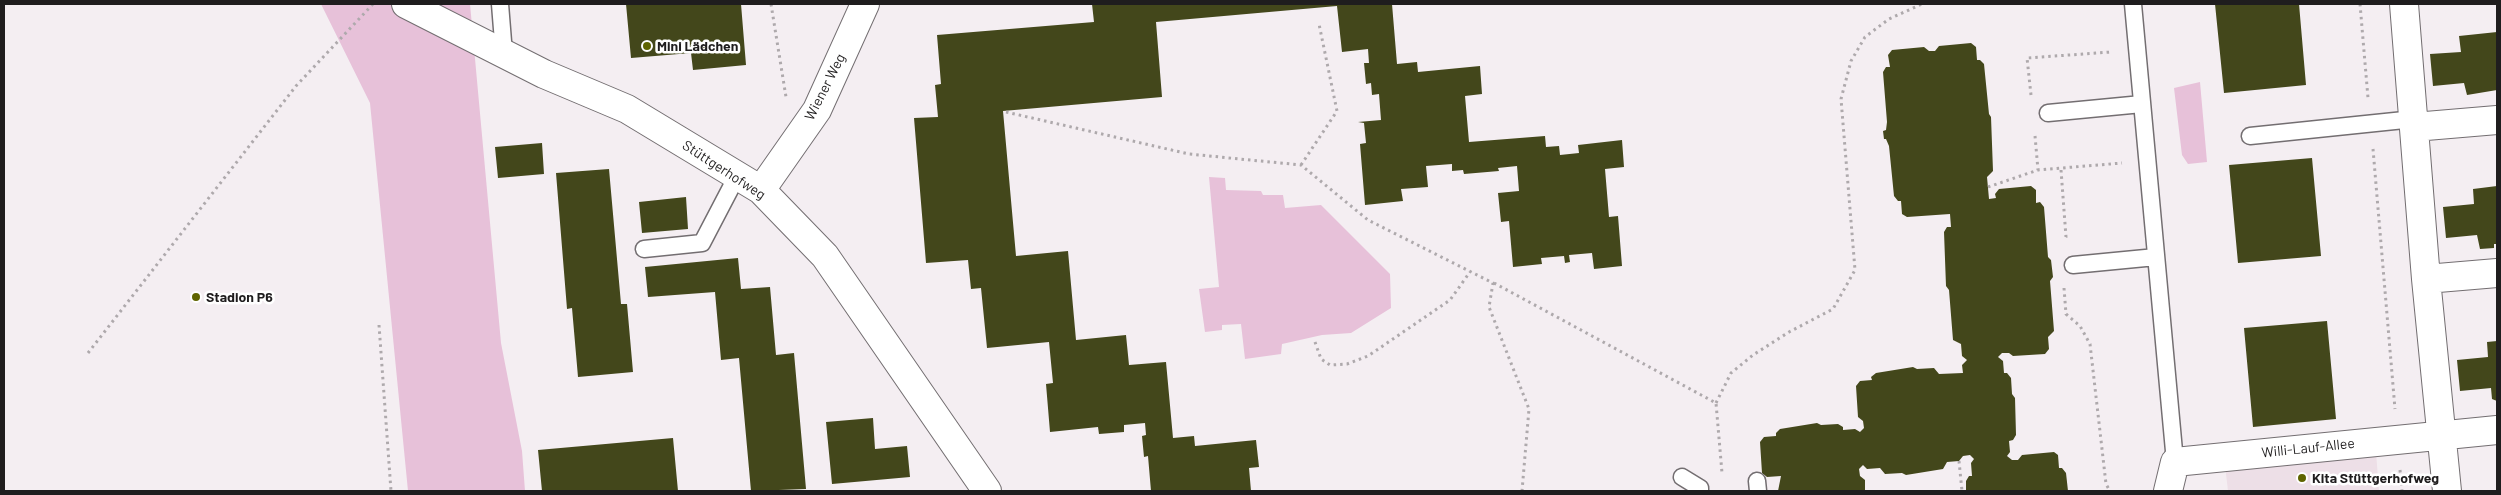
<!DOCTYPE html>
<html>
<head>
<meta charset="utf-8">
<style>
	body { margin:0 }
	#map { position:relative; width:2501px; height:495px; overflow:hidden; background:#f4eef2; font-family:Barlow,sans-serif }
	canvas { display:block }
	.frame { position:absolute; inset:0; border:5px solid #1f1d1e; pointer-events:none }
</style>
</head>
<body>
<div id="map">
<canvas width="2501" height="495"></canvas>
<div class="frame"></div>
</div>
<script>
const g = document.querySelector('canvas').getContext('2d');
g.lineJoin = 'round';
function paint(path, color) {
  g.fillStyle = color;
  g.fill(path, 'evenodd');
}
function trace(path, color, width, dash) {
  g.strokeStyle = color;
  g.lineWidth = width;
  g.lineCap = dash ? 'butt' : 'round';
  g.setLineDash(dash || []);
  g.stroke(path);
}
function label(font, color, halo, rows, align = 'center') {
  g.font = font + ' Barlow,sans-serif';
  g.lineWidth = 5;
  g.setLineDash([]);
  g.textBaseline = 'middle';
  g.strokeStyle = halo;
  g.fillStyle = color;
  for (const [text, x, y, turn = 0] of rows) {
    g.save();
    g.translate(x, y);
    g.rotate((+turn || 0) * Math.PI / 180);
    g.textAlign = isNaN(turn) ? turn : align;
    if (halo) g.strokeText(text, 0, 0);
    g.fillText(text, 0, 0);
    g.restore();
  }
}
paint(new Path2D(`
	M 2376,452 L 2379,491 L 2228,491 L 2225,465 Z`), '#eddfe7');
paint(new Path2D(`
	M 321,4 L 470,4 L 501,343 L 522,451 L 525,491 L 408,491 L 370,103 Z
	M 2200,82 L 2207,162 L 2188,164 L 2182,155 L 2174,88 Z
	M 1209,177 L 1225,178 L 1226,190 L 1261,191 L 1263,195 L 1283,195 L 1285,208 L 1321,205 L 1390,274 L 1391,308 L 1351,333 L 1322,335 L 1282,344 L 1281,354 L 1245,359 L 1241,324 L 1222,325 L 1222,330 L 1205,332 L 1199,289 L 1219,287 Z`), '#e7c1d9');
paint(new Path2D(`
	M 626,4 L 741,4 L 746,65 L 693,70 L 691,53 L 631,58 Z
	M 1092,4 L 1392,4 L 1397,64 L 1417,62 L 1418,72 L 1480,66 L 1482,94 L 1465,96 L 1469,142 L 1545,136 L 1546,147 L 1559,146 L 1560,155 L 1579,153 L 1578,145 L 1622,140 L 1624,167 L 1605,169 L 1609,217 L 1618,216 L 1622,266 L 1594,269 L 1592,253 L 1569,255 L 1570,262 L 1565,263 L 1564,256 L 1541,258 L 1542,264 L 1513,267 L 1509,221 L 1501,222 L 1498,193 L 1519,191 L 1517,166 L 1498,168 L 1499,171 L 1464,174 L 1463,170 L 1452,171 L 1452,164 L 1426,166 L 1428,187 L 1401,189 L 1403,201 L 1365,205 L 1360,144 L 1366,143 L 1364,123 L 1358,122 L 1381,120 L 1379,94 L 1372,95 L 1371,83 L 1366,84 L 1364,63 L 1369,63 L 1368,49 L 1342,52 L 1337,6 L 1156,22 L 1162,97 L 1003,111 L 1016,256 L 1068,251 L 1076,340 L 1126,335 L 1129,365 L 1166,362 L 1173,438 L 1194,436 L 1195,446 L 1256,440 L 1259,467 L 1249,468 L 1251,491 L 1151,491 L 1148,456 L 1144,457 L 1142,436 L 1146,435 L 1145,423 L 1124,425 L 1124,432 L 1099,434 L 1098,427 L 1050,432 L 1046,384 L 1053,383 L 1049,342 L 987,348 L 981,288 L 971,289 L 968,260 L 926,263 L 914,118 L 938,117 L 935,85 L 941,84 L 937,35 L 1094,22 Z
	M 2215,4 L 2299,4 L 2306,85 L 2224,93 Z
	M 2497,32 L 2497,90 L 2467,95 L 2464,83 L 2433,86 L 2430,54 L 2461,52 L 2459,36 Z
	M 1971,43 L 1976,47 L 1977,60 L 1980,60 L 1984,64 L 1989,114 L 1991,117 L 1993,171 L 1987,177 L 1989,199 L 1996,198 L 1995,194 L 1999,189 L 2031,186 L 2036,190 L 2036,203 L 2040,202 L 2044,207 L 2048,257 L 2051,260 L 2053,277 L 2050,281 L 2054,331 L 2048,337 L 2049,349 L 2045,354 L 2013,356 L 2009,353 L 2002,353 L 1998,357 L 2003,361 L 2004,373 L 2007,373 L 2011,378 L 2012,394 L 2015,398 L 2016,435 L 2013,440 L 2009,441 L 2010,452 L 2007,456 L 2012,460 L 2018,460 L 2022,455 L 2054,452 L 2058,455 L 2059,468 L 2062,468 L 2066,473 L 2068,491 L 1966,491 L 1966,481 L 1969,476 L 1972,476 L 1971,463 L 1974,459 L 1970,455 L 1963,456 L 1959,461 L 1947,462 L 1943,469 L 1906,475 L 1902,473 L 1885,474 L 1880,468 L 1867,469 L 1863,465 L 1859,469 L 1860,476 L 1865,480 L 1865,491 L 1778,491 L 1781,476 L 1767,477 L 1762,473 L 1760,442 L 1764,437 L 1776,436 L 1776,433 L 1780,429 L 1817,423 L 1821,425 L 1838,424 L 1843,427 L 1843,430 L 1855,429 L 1860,432 L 1864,428 L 1863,421 L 1858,417 L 1856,386 L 1860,381 L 1872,380 L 1871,377 L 1876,373 L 1913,367 L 1917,369 L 1934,368 L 1939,374 L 1963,373 L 1962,365 L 1967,360 L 1962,356 L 1961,344 L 1953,340 L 1949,290 L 1946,286 L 1944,232 L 1947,227 L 1951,227 L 1950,214 L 1907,217 L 1902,214 L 1901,201 L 1898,201 L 1894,196 L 1889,146 L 1886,139 L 1884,139 L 1883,131 L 1886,130 L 1887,122 L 1883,72 L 1886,67 L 1890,67 L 1888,55 L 1892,50 L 1924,47 L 1929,51 L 1935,51 L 1939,46 Z
	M 542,143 L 544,174 L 498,178 L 495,147 Z
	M 2312,158 L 2321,256 L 2238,263 L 2229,165 Z
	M 609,169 L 621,304 L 627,304 L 633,372 L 578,377 L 572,308 L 567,309 L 556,173 Z
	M 2497,186 L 2497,244 L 2494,244 L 2494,248 L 2480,249 L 2477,235 L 2446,238 L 2443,207 L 2474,204 L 2473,189 Z
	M 686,197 L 688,229 L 642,233 L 639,202 Z
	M 738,258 L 741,289 L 770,287 L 776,355 L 794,353 L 806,489 L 751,491 L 739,358 L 721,360 L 715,292 L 648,297 L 645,267 Z
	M 2327,321 L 2336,419 L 2253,427 L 2244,328 Z
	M 2497,341 L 2497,401 L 2492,399 L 2491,388 L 2460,391 L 2457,360 L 2488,357 L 2487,342 Z
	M 873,418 L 875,449 L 907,446 L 910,477 L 832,484 L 826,422 Z
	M 673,438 L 678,491 L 542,491 L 538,450 Z`), '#43471b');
const lane = new Path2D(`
	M 500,4 L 504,54
	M 2133,4 L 2175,462
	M 2048,113 L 2142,104
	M 2250,136 L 2414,119
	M 644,249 L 702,243 L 737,176
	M 2073,265 L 2156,257
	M 1682,477 L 1700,488 L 1700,491
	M 1757,481 L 1758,491`);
const street = new Path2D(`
	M 406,4 L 544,74 L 627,109 L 761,190 L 825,256 L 987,491
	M 2404,4 L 2426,279 L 2447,491
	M 2414,127 L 2497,120
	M 761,190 L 817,110 L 865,4
	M 2426,279 L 2497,273
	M 2168,491 L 2175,462 L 2497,430`);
trace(lane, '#736e71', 19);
trace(street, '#736e71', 30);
trace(new Path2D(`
	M 771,4 L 786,97
	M 2360,4 L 2368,98
	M 2031,95 L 2027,58 L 2111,52
	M 1006,112 L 1189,154 L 1301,165 L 1368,220 L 1493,283 L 1489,307 L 1529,409 L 1522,491
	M 2035,136 L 2038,170
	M 2373,149 L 2395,409
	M 1301,165 L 1337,111 L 1319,24
	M 2061,170 L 2066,237 L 2064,240
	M 1988,187 L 2038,170 L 2122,163
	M 1494,283 L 1716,403 L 1722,473
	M 2064,288 L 2066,314 L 2080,326 L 2090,344 L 2106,484 L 2110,491
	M 379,325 L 391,491
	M 1315,342 L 1321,359 L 1330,365 L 1347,364 L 1368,356 L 1450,300 L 1470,272
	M 88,353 L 296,86 L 373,4
	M 1716,403 L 1731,373 L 1753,355 L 1789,332 L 1833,309 L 1855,270 L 1841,99 L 1851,61 L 1865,37 L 1889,19 L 1922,4
	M 1959,461 L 1962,491
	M 2400,470 L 2402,491`), '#aea9ac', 3, [2.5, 4]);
trace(lane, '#fff', 16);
trace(street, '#fff', 28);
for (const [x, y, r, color] of [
	[647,46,5,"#5f6400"],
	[196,297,5,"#5f6400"],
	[2302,478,5,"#5f6400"]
]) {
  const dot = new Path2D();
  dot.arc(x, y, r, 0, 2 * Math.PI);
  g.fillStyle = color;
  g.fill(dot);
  trace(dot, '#fff', 2);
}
label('bold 14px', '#1f1d1e', '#fff', [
	["Mini Lädchen",657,46],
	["Stadion P6",206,297],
	["Kita Stüttgerhofweg",2312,478]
], 'left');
label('14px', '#1f1d1e', '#fff', [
	["Wiener Weg",825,87,-63],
	["Stüttgerhofweg",724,170,33],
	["Willi-Lauf-Allee",2308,448,-6]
]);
</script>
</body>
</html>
